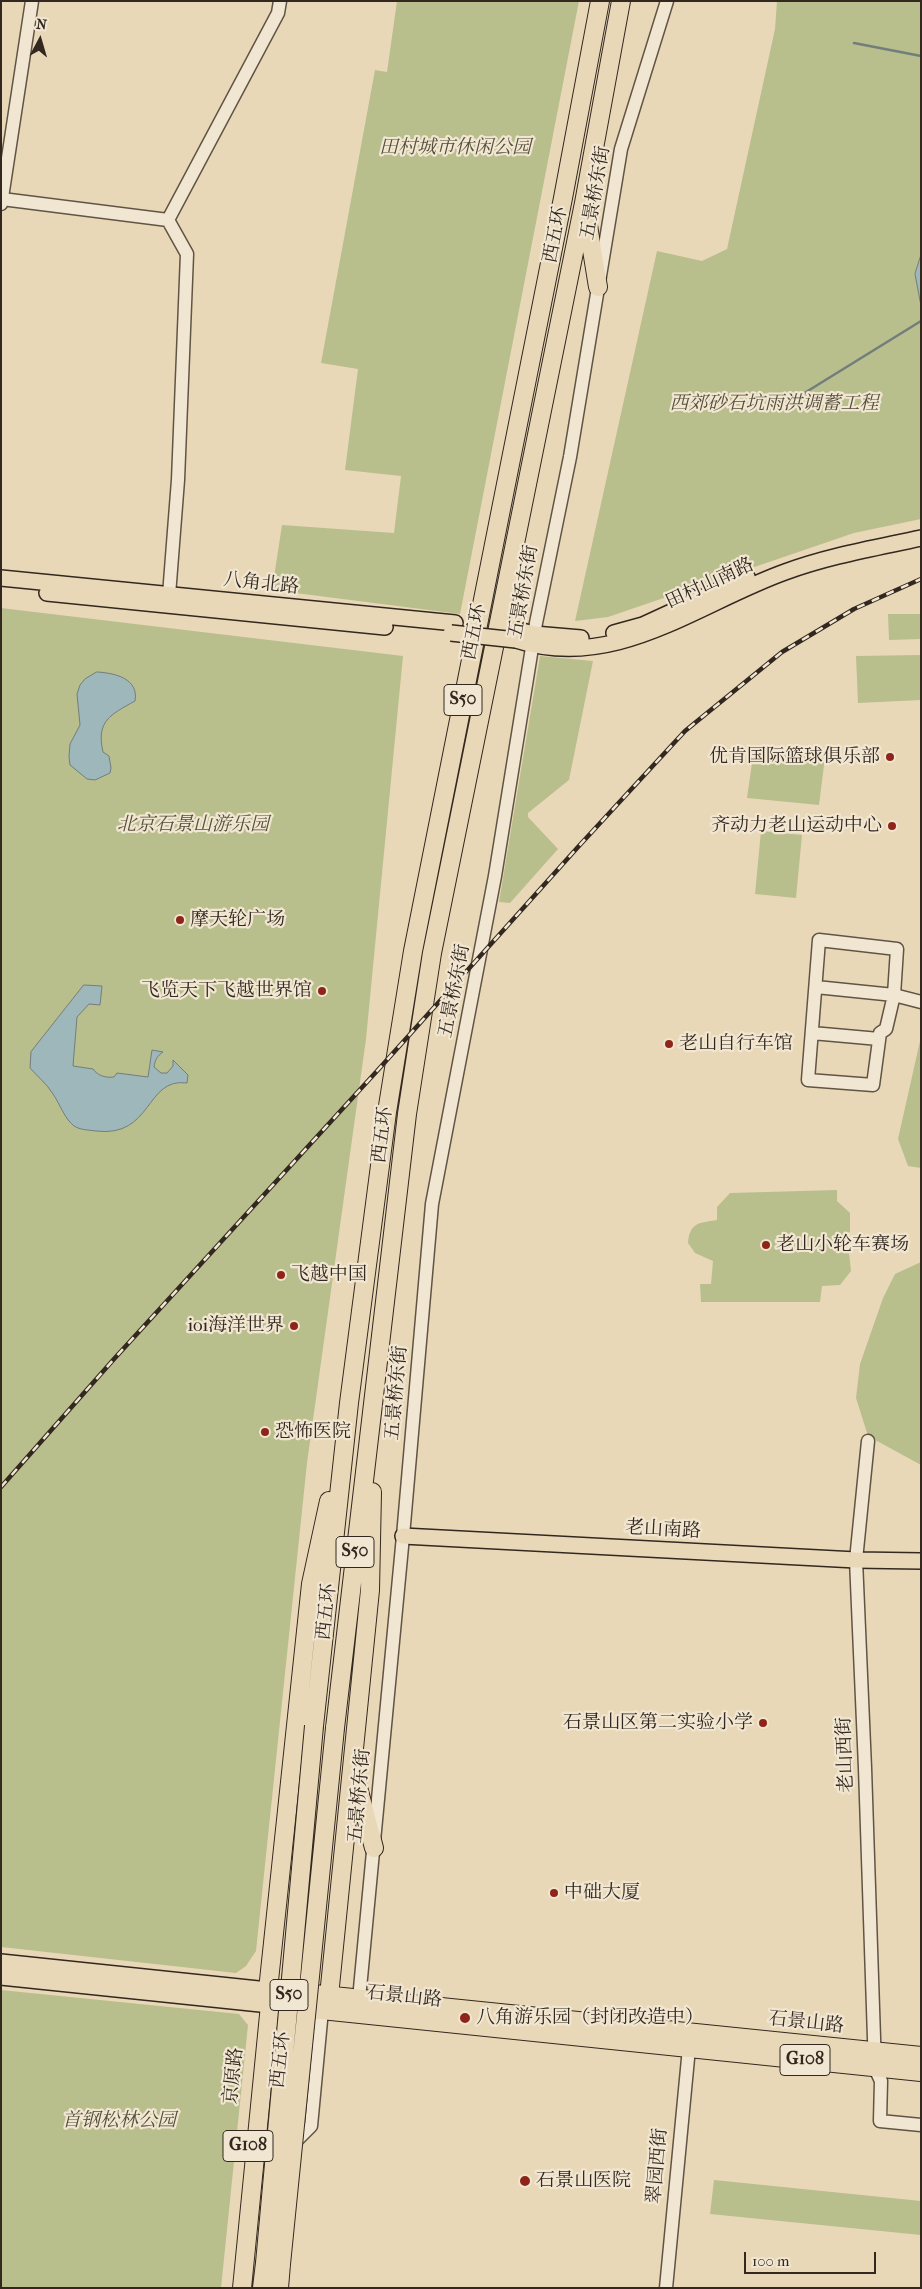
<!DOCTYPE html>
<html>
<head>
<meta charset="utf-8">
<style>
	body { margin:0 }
	#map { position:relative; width:922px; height:2289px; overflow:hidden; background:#e9d8b8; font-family:"IM FELL French Canon",serif }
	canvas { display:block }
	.frame { position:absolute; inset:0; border:2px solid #33281f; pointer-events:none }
	.north { position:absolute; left:15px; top:15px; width:50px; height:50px; -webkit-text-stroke:4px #f1e6d1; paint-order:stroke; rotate:6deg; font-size:14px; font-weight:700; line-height:20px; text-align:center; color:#33281f }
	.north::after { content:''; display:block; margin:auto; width:18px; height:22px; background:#33281f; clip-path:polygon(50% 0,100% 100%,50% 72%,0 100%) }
	.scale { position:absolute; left:744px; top:2252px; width:132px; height:22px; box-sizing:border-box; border:2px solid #33281f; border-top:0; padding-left:6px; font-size:15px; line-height:18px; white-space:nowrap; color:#33281f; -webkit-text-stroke:4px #f1e6d1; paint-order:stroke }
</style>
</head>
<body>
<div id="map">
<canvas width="922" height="2289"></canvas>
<div class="frame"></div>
<div class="north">N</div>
<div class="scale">100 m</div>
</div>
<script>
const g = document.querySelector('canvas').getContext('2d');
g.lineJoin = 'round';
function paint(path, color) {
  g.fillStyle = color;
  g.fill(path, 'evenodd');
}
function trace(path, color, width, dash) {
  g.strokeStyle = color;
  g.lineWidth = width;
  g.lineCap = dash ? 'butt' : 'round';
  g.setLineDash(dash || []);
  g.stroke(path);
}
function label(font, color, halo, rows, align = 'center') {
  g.font = font + ' "IM FELL French Canon","Noto Serif SC",serif';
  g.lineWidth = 4.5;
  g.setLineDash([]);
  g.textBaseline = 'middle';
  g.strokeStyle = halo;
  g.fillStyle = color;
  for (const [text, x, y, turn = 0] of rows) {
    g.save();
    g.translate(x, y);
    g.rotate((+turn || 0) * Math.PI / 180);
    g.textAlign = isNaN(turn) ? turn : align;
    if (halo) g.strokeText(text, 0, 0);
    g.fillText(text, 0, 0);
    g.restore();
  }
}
paint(new Path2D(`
	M 397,1 L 579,1 L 460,614 L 272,590 L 282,525 L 394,533 L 401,476 L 345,470 L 358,369 L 321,363 L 375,70 L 387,72 Z
	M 777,1 L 921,1 L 921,519 L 854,533 L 608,617 L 575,621 L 657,251 L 702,261 L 727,249 L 775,29 Z
	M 1,608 L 403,656 L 366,1039 L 307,1463 L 256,1951 L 246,1966 L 236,1973 L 1,1947 Z
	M 888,614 L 921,614 L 921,639 L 889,640 Z
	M 921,655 L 921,700 L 858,703 L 856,656 Z
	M 540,656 L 593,661 L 569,780 L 528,813 L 528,817 L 558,849 L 510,903 L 499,902 Z
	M 754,749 L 825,757 L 819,805 L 747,798 Z
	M 761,831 L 802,835 L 796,898 L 755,894 Z
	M 920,1041 L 921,1041 L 921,1168 L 908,1166 L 898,1139 Z
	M 837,1190 L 837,1201 L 850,1213 L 850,1232 L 843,1236 L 843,1247 L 849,1253 L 851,1271 L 840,1285 L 822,1286 L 820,1302 L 701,1302 L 700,1284 L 711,1284 L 713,1261 L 695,1253 L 688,1243 C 690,1222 699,1223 717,1220 L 717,1207 L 730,1193 Z
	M 921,1262 L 921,1465 L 868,1436 L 856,1398 L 860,1364 L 883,1298 L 895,1274 Z
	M 1,1990 L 239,2014 L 248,2025 L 221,2288 L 1,2288 Z
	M 714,2180 L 921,2201 L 921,2235 L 710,2214 Z`), '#b9be8d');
const water = new Path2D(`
	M 921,255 L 921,306 L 915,274 Z
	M 97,672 C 116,673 139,679 135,701 C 110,715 96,721 103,752 L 109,756 L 111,768 L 110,773 L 95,780 L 87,779 L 70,765 L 69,757 L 70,744 L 80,725 L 77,694 L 80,685 L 85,679 Z
	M 84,985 L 102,986 L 100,1005 L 89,1004 L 77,1017 L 73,1066 L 93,1069 C 98,1076 106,1078 114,1077 L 117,1073 L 148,1077 L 152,1050 L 163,1052 C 157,1056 155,1060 154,1067 L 161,1073 L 167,1073 L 173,1066 L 173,1060 L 188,1075 L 187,1083 C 145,1077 153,1138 96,1131 C 89,1130 80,1130 74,1126 C 64,1118 60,1104 53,1094 C 47,1084 37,1076 30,1068 L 31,1052 Z`);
paint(water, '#9db7ba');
trace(water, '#737e7c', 1);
trace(new Path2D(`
	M 854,43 L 921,56
	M 798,397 L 921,321`), '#737e7c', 2.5);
const minor = new Path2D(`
	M 2,199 L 168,220 L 187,254 L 178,480 L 169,595
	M 1,204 L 32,1
	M 168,220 L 278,13 L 280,1
	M 819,940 L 897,949 L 894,995 L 886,1029 L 880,1033 L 873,1085 L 808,1080 Z
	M 816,987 L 894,995 L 921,1002
	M 812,1033 L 879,1039
	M 868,1441 L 856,1560 L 865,1768 L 875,2068 L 881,2081 L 880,2121 L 921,2125
	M 359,1999 L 403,1536 L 432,1204 L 495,876 L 536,623 L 570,457 L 621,149 L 667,1
	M 292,2145 L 311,2126 L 322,2010 L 325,2004
	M 666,2288 L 689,2048`);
const major = new Path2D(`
	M 1,578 L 455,623
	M 47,593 L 385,627
	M 518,630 L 534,634 L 581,638
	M 614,633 L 643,625 L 747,577
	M 516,640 C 615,672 696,604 785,572 C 828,556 875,548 921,538
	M 403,1536 L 856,1560 L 921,1561
	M 1,1962 L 268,1990
	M 1,1977 L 270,2005`);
const highway = new Path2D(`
	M 586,213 L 598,287
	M 314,1726 L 349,1403 L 387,1112 L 413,951 L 563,198 L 600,1
	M 335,1728 L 407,1114 L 432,953 L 584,203 L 621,1
	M 355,1776 L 374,1848
	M 294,1992 L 921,2056
	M 329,1996 L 370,1590 L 372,1492
	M 273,2005 L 921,2072
	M 242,2288 L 270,2005 L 268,1990 L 311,1584 L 329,1501
	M 262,2288 L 265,2263
	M 279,2288 L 281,2264`);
trace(minor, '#605445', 15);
trace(major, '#33281f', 18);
trace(highway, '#33281f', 20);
trace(minor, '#f1e6d1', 12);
trace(major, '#e9d8b8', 15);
trace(highway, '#e9d8b8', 18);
const rail = new Path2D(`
	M 1,1487 L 114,1359 L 377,1071 L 578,847 L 685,731 L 782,652 L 854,609 L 921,579`);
trace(rail, '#33281f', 4.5);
trace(rail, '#f1e6d1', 2.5, [8]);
const majorBridge = new Path2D(`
	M 451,633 L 516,640`);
const highwayBridge = new Path2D(`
	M 265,2263 L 314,1726
	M 281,2264 L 335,1728`);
trace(majorBridge, '#33281f', 18, []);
trace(highwayBridge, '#33281f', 20, []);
trace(majorBridge, '#e9d8b8', 15);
trace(highwayBridge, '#e9d8b8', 18);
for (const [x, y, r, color] of [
	[890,757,5,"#8f2418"],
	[892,826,5,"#8f2418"],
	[180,920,5,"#8f2418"],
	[322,991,5,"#8f2418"],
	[669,1044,5,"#8f2418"],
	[766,1245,5,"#8f2418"],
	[281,1275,5,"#8f2418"],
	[294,1326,5,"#8f2418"],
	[265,1432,5,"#8f2418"],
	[763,1723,5,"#8f2418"],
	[554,1893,5,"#8f2418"],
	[465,2018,6,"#8f2418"],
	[525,2181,6,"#8f2418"]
]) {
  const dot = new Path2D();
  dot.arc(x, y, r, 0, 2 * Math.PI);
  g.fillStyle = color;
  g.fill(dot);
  trace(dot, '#f1e6d1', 2);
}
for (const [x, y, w] of [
	[463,700,38],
	[355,1552,38],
	[289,1995,38],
	[805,2060,50],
	[248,2146,50]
]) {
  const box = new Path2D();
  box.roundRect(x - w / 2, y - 15.5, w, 31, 4);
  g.fillStyle = '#f1e6d1';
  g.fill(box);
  trace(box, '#33281f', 1);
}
label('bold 18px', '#33281f', null, [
	["S50",463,700],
	["S50",355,1552],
	["S50",289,1995],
	["G108",805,2060],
	["G108",248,2146]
]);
label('italic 19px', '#544e3a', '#f1e6d1', [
	["田村城市休闲公园",455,148],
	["西郊砂石坑雨洪调蓄工程",774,404],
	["北京石景山游乐园",193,825],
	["首钢松林公园",119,2121]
]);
label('19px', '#33281f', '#f1e6d1', [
	["五景桥东街",596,193,-80],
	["西五环",556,235,-79],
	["八角北路",261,584,6],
	["田村山南路",710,584,-25],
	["五景桥东街",524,592,-80],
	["西五环",475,632,-79],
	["五景桥东街",455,991,-79],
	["西五环",383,1135,-83],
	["五景桥东街",397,1393,-85],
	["老山南路",663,1530,3],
	["西五环",327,1612,-84],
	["老山西街",846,1755,-92],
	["五景桥东街",360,1796,-85],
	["石景山路",404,1997,6],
	["石景山路",806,2023,6],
	["西五环",281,2060,-84],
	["京原路",234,2076,-84],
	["翠园西街",658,2166,-85]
]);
label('19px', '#33281f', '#f1e6d1', [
	["优肯国际篮球俱乐部",880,757,"right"],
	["齐动力老山运动中心",882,826,"right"],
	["摩天轮广场",190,920],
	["飞览天下飞越世界馆",312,991,"right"],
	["老山自行车馆",679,1044],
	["老山小轮车赛场",776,1245],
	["飞越中国",291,1275],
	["ioi海洋世界",284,1326,"right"],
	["恐怖医院",275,1432],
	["石景山区第二实验小学",753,1723,"right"],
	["中础大厦",564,1893],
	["八角游乐园（封闭改造中）",476,2018],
	["石景山医院",536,2181]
], 'left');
</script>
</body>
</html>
